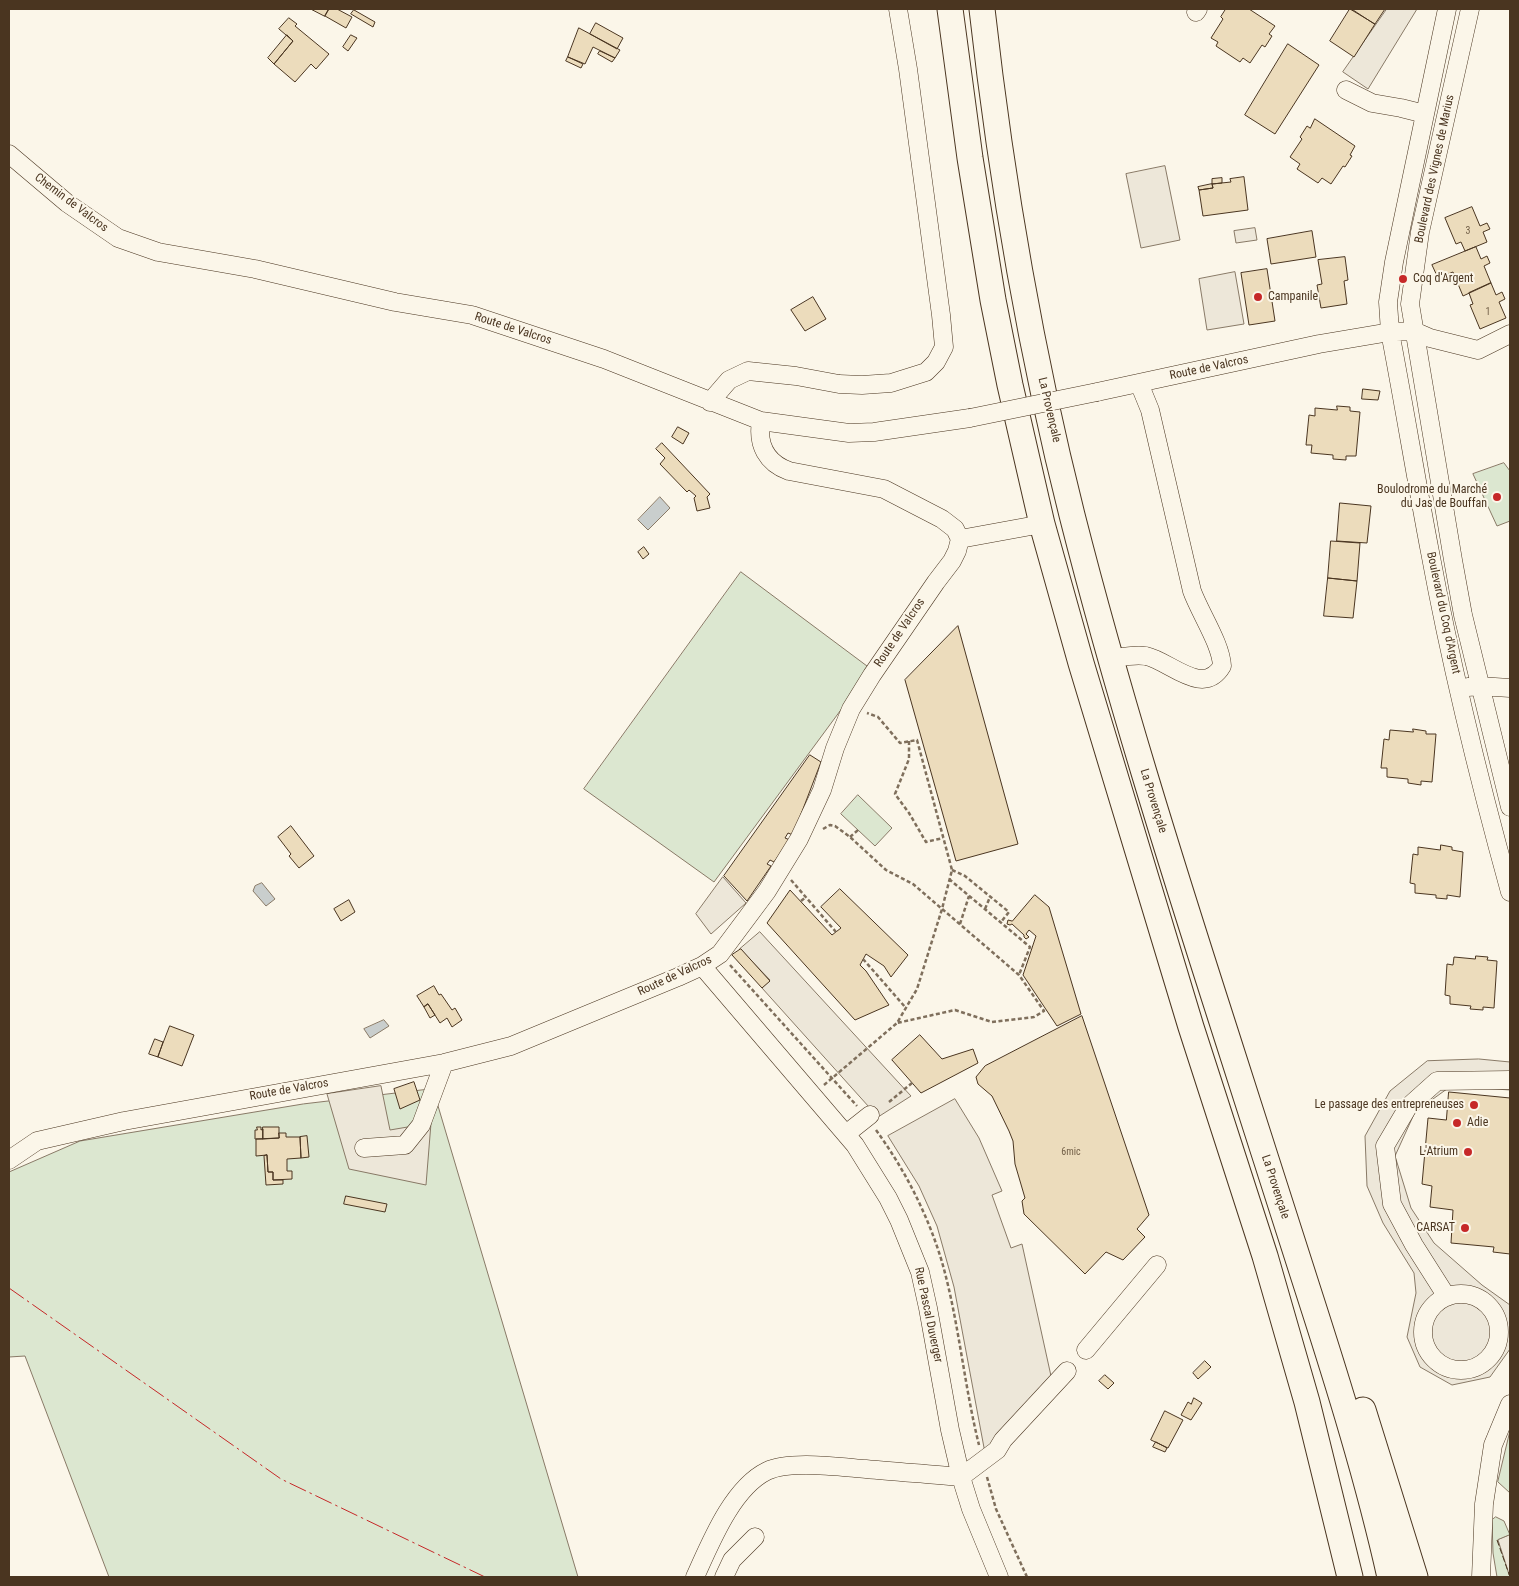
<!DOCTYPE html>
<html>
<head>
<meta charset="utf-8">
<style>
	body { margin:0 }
	#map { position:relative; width:1519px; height:1586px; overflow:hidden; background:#fbf6e9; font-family:"Roboto Condensed",sans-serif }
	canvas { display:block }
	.frame { position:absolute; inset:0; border:10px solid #4a3520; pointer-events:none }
</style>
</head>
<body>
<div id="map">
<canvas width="1519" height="1586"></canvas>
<div class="frame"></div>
</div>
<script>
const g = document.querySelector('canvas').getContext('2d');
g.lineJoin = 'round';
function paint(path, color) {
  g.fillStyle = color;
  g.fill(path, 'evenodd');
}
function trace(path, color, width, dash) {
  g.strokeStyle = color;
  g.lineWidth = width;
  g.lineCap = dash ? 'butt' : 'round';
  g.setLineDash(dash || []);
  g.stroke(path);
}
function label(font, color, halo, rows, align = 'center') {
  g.font = font + ' "Roboto Condensed",sans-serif';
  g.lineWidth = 4;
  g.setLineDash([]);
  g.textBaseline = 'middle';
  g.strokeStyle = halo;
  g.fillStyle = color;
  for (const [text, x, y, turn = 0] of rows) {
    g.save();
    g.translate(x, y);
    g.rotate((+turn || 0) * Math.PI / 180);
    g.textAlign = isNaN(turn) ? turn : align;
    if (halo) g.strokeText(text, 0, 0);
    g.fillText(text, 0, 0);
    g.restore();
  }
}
const green = new Path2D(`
	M 1504,463 L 1510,471 L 1510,521 L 1497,526 L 1473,474 Z
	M 741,572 L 871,669 L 714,882 L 584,789 Z
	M 858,795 L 892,828 L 875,846 L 841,814 Z
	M 433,1089 L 578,1577 L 109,1577 L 25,1356 L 9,1357 L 9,1172 L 80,1141 L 303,1104 Z
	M 1510,1431 L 1510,1493 L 1498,1482 Z
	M 1496,1517 L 1504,1521 L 1510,1535 L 1498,1540 L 1510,1577 L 1497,1577 L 1493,1553 L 1492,1520 Z`);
paint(green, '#dce7d0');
trace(green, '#887966', 1);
const parking = new Path2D(`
	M 1387,9 L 1417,9 L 1368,89 L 1343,72 Z
	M 1165,166 L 1180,240 L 1141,248 L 1126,174 Z
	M 1255,228 L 1257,240 L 1236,243 L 1234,231 Z
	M 1235,272 L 1244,324 L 1207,330 L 1199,279 Z
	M 723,877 L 746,903 L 711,934 L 696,914 Z
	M 760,932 L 911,1096 L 878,1117 L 762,988 L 770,980 L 740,949 Z
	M 1479,1059 L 1510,1062 L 1510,1090 L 1451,1086 L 1415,1112 L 1395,1156 L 1411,1208 L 1434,1243 L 1482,1285 L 1510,1305 L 1510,1349 L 1490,1377 L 1452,1385 L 1420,1367 L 1407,1337 L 1416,1293 L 1414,1273 L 1383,1223 L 1367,1186 L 1365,1136 L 1390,1091 L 1427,1061 Z
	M 381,1086 L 390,1130 L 431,1123 L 426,1185 L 349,1169 L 327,1094 Z
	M 955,1099 L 979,1138 L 1002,1191 L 992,1195 L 1011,1248 L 1022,1244 L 1051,1376 L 985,1453 L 954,1287 L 937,1226 L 919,1186 L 888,1136 Z
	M 1510,1535 L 1510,1577 L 1498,1540 Z`);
paint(parking, '#ede7d9');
trace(parking, '#887966', 1);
const water = new Path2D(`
	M 660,497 L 670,508 L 648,530 L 638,520 Z
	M 262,883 L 275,899 L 266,906 L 253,891 L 255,886 Z
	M 384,1020 L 389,1026 L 370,1038 L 364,1029 Z`);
paint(water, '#c9cecd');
trace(water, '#887966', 1);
const building = new Path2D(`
	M 311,9 L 329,9 L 325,16 Z
	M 329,9 L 337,9 L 352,17 L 346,28 L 325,16 Z
	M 1226,9 L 1249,9 L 1275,26 L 1269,34 L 1272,36 L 1265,47 L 1262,45 L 1250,63 L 1243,58 L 1240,62 L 1216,46 L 1218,42 L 1211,38 L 1223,19 L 1221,17 Z
	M 1350,9 L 1375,24 L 1354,57 L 1330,41 Z
	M 1352,9 L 1385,9 L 1375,24 Z
	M 354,10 L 375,22 L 373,27 L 351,14 Z
	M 289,18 L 297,24 L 295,26 L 329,54 L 316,69 L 311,64 L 295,82 L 274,64 L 293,41 L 279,29 Z
	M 596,23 L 623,38 L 617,49 L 590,34 Z
	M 579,28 L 620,50 L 615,58 L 593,47 L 585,64 L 568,57 Z
	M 287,35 L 293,41 L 274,64 L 268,58 Z
	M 351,35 L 357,38 L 348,51 L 343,47 Z
	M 1288,44 L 1319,65 L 1275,134 L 1245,115 Z
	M 600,51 L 615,58 L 612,62 L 598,54 Z
	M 568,57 L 583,64 L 581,68 L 566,61 Z
	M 1315,119 L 1355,146 L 1350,155 L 1352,156 L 1345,167 L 1343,166 L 1331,184 L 1322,178 L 1318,183 L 1297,169 L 1300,164 L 1290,157 L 1302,139 L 1300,137 L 1307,126 L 1310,128 Z
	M 1244,177 L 1248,210 L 1203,216 L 1199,190 L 1213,188 L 1212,184 L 1231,182 L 1230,179 Z
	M 1222,178 L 1222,183 L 1212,184 L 1212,179 Z
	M 1212,184 L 1213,188 L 1199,190 L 1198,187 Z
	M 1472,207 L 1480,226 L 1487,223 L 1490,229 L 1483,232 L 1487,242 L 1465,251 L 1461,242 L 1456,244 L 1445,218 Z
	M 1312,231 L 1316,257 L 1271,264 L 1267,239 Z
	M 1476,247 L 1481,259 L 1487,256 L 1490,263 L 1484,266 L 1491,283 L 1463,296 L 1453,272 L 1438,278 L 1432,265 Z
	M 1345,257 L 1348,280 L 1344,281 L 1347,304 L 1321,308 L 1317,285 L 1322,284 L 1318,260 Z
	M 1267,269 L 1275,321 L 1249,325 L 1241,273 Z
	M 1491,283 L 1496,295 L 1502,292 L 1505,299 L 1499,302 L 1506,318 L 1480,329 L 1470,305 L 1473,304 L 1469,293 Z
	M 813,297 L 826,319 L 805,331 L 791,310 Z
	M 1363,389 L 1380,391 L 1378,400 L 1362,399 Z
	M 1337,406 L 1350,407 L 1350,411 L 1360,412 L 1356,456 L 1346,456 L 1346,460 L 1333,459 L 1333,455 L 1311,453 L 1312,445 L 1306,445 L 1309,415 L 1315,416 L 1315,408 L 1337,410 Z
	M 678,427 L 689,433 L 683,444 L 672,437 Z
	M 662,443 L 710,494 L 707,497 L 710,508 L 697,511 L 694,498 L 696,496 L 689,490 L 687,492 L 660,464 L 665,458 L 656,449 Z
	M 1340,503 L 1371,506 L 1367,543 L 1337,541 Z
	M 1331,541 L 1360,543 L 1357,581 L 1328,578 Z
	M 644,547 L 649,554 L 643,559 L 638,552 Z
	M 1328,578 L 1357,581 L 1353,618 L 1324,616 Z
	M 958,626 L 1018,844 L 956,861 L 905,680 Z
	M 1413,729 L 1426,731 L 1426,734 L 1436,734 L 1432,782 L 1421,781 L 1421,785 L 1408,783 L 1408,779 L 1387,777 L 1387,768 L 1381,768 L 1384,739 L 1389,740 L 1390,730 L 1413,732 Z
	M 810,755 L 821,762 L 793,835 L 788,833 L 785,838 L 790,840 L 774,862 L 770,860 L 767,864 L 771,866 L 747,901 L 724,876 Z
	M 291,826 L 314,856 L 299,868 L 289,856 L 291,854 L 278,837 Z
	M 1441,845 L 1452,847 L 1452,850 L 1463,852 L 1460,897 L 1447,895 L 1447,899 L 1436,898 L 1436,895 L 1415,893 L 1415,884 L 1410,883 L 1413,854 L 1418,855 L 1418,847 L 1440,850 Z
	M 840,889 L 908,955 L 891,977 L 884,966 L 866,954 L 860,965 L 866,971 L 889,1005 L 855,1020 L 767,923 L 790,890 L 832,935 L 841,928 L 821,907 Z
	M 1035,895 L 1049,907 L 1081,1014 L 1057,1026 L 1023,975 L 1036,936 L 1029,930 L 1026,934 L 1029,937 L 1026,939 L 1024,937 L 1024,935 L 1012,924 L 1010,925 L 1007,924 L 1008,920 L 1012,921 Z
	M 349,900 L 355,912 L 341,921 L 334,909 Z
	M 741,949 L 770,981 L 762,988 L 732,955 Z
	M 1476,956 L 1488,957 L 1487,960 L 1497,961 L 1494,1008 L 1483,1007 L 1483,1010 L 1470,1009 L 1471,1006 L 1450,1004 L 1450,996 L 1445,995 L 1447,964 L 1453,965 L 1454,957 L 1475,959 Z
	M 434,986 L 439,995 L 441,994 L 452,1010 L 455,1008 L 462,1020 L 452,1027 L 447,1018 L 440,1023 L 428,1004 L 424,1007 L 417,996 Z
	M 428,1004 L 435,1015 L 430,1018 L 424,1007 Z
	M 1082,1016 L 1149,1215 L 1137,1229 L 1145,1237 L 1123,1260 L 1106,1252 L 1085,1274 L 1024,1214 L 1022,1201 L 1025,1198 L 1015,1164 L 1013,1141 L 1009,1131 L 992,1096 L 978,1084 L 976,1077 L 985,1066 Z
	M 170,1026 L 194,1035 L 182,1066 L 158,1057 Z
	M 920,1035 L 942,1059 L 973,1049 L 978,1063 L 921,1093 L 892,1060 Z
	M 155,1039 L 163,1042 L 158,1057 L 149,1054 Z
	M 414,1082 L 420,1100 L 400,1109 L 394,1089 Z
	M 1449,1092 L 1510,1098 L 1510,1254 L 1493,1252 L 1494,1247 L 1451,1243 L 1453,1210 L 1430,1207 L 1432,1186 L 1422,1184 L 1428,1118 L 1446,1120 Z
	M 257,1127 L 261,1127 L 261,1130 L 263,1129 L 263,1139 L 255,1139 L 255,1130 L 257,1130 Z
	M 263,1127 L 279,1127 L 279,1138 L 263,1139 Z
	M 279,1133 L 286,1133 L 286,1137 L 300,1137 L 301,1158 L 287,1159 L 287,1171 L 292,1171 L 292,1179 L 273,1180 L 273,1172 L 268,1172 L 267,1155 L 256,1156 L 256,1139 L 279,1138 Z
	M 307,1136 L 309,1157 L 301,1158 L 300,1137 Z
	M 267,1155 L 268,1172 L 273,1172 L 273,1180 L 283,1180 L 283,1184 L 266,1185 L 264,1156 Z
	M 346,1196 L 387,1204 L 385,1212 L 344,1204 Z
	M 1205,1361 L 1211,1367 L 1198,1379 L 1193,1373 Z
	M 1105,1375 L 1114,1383 L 1108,1389 L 1099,1381 Z
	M 1194,1398 L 1202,1403 L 1191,1420 L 1181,1415 L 1188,1402 L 1191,1404 Z
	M 1165,1411 L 1183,1420 L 1168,1448 L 1151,1440 Z
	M 1156,1442 L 1167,1448 L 1165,1452 L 1153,1447 Z`);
paint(building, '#ecdcbc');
trace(building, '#4a3520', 1);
const minor = new Path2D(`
	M 1447,9 L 1394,262 L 1388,302 L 1390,332 C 1404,405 1416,479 1430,552 C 1451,666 1479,780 1510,892
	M 1470,9 L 1420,232 L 1410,304 L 1453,560 L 1463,615 L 1510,807
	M 1196,12 L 1198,9
	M 1346,90 L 1372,103 L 1401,108 L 1425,114
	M 9,154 L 67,203 L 118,238 L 158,252 L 255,269 L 395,302 L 472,315 L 604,359 L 761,421 L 849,433 L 874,432 L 970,418
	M 1097,392 L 1319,344 L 1390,332 L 1414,331 L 1430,338 L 1478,350 L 1510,334
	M 710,402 L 729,380 L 748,371 L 796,376 L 839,384 L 862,385 L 891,383 L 926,372 L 936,362 L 944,347 L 941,315 L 908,69 L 898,9
	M 960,539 L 1042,524
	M 1110,659 C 1122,657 1134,654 1146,656 C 1170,661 1203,698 1222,666 C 1221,644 1200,613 1192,591 L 1150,410 L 1139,383
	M 1468,687 L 1479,686 L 1510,688
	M 702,966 L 855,1145 L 888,1198 L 899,1220 L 920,1272 L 928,1308 L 950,1430 L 961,1477 L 971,1509 L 999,1577
	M 846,1134 L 870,1115
	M 364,1148 L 405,1145 L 421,1125 L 444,1063
	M 9,1160 L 37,1141 L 124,1121 L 444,1063 L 511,1046 L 678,977 L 702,966 L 720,954 L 767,891 L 799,839 L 822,790 L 835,748 L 851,709 L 872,675 L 936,582 L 952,561 L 957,551 L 960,539 L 955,529 L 942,519 L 884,489 L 789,471 C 767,463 757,445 761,421
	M1423 1332a38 38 0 1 1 76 0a38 38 0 1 1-76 0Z
	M 1447,1297 L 1414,1245 L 1392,1204 L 1385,1146 L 1408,1107 L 1437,1081 L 1510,1080
	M 1086,1350 L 1157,1265
	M 695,1577 C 710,1544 732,1488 767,1471 C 789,1460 840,1467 866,1469 C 898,1472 929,1474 961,1477 L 997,1450 L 1003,1440 L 1067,1371
	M 724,1577 L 732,1560 L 755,1537
	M 1481,1577 L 1484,1504 L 1493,1445 L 1510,1404`);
const highway = new Path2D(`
	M 950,9 L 970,158 L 993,300 L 1010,385 L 1042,524 L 1081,663 L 1191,1027 L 1265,1256 L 1307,1402 L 1350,1577
	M 982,9 C 1001,178 1030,349 1072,515 C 1116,688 1170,860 1225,1031 C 1252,1116 1280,1202 1307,1287 C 1338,1383 1368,1479 1390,1577
	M 1363,1410 L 1415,1577`);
trace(minor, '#4a3520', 19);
trace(highway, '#4a3520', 27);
trace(new Path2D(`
	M 909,741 L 909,759 L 895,794 L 909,813 L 926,842 L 943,838
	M 823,829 L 830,825 L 835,826 L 850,837 L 886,870 L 913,884 L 1019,975 L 1044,1011 L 1034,1017 L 992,1022 L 955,1010 L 897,1023
	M 850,837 L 858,830
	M 952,870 L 965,876 L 1009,912 L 1001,922
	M 949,879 L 1030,947 L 1019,975
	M 791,880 L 836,932
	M 801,901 L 806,897
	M 985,909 L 990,897
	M 960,924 L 969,896
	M 863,959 L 906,1008
	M 730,965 L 857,1106
	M 824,1085 L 897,1023 L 917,989 L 942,909 L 952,870 L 917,740 L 900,743 L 878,717 L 867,713
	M 889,1102 L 912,1083
	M 876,1130 C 905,1170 928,1215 942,1262 C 959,1322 964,1385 979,1445
	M 987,1477 L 996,1509 L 1027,1577`), '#7f6f5c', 2.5, [4, 2.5]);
trace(minor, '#fbf6e9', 18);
trace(highway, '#fbf6e9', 25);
const minorBridge = new Path2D(`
	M 970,418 L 1097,392`);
trace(minorBridge, '#4a3520', 19, []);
trace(minorBridge, '#fbf6e9', 18);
trace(new Path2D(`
	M 1497,1540 L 1510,1577`), '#4a3520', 1, [6, 2.5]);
trace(new Path2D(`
	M 9,1288 L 281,1479 L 485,1577`), '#c62828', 1, [18, 4, 2.5, 4]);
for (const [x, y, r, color] of [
	[1403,279,5,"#c62828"],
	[1258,297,5,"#c62828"],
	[1497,497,5,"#c62828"],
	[1474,1105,5,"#c62828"],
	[1457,1123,5,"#c62828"],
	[1468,1152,5,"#c62828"],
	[1465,1228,5,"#c62828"]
]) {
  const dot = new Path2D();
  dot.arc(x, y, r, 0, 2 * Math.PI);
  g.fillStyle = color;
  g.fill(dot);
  trace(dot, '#fbf6e9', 2);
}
label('10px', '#725f47', null, [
	["3",1468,231],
	["1",1488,312],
	["6mic",1071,1152]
]);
label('12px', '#4a3520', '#fbf6e9', [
	["Boulevard des Vignes de Marius",1435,169,-78],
	["Chemin de Valcros",71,203,37],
	["Route de Valcros",513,329,18],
	["Route de Valcros",1209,368,-12],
	["La Provençale",1049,410,77],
	["Boulevard du Coq d'Argent",1443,613,78],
	["Route de Valcros",900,633,-56],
	["La Provençale",1153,801,73],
	["Route de Valcros",675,976,-25],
	["Route de Valcros",289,1090,-10],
	["La Provençale",1275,1187,72],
	["Rue Pascal Duverger",928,1315,78]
]);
label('12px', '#4a3520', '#fbf6e9', [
	["Coq d'Argent",1413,279,"left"],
	["Campanile",1268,297,"left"],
	["Boulodrome du Marché",1487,490],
	["du Jas de Bouffan",1487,504],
	["Le passage des entrepreneuses",1464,1105],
	["Adie",1467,1123,"left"],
	["L'Atrium",1458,1152],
	["CARSAT",1455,1228]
], 'right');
</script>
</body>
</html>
